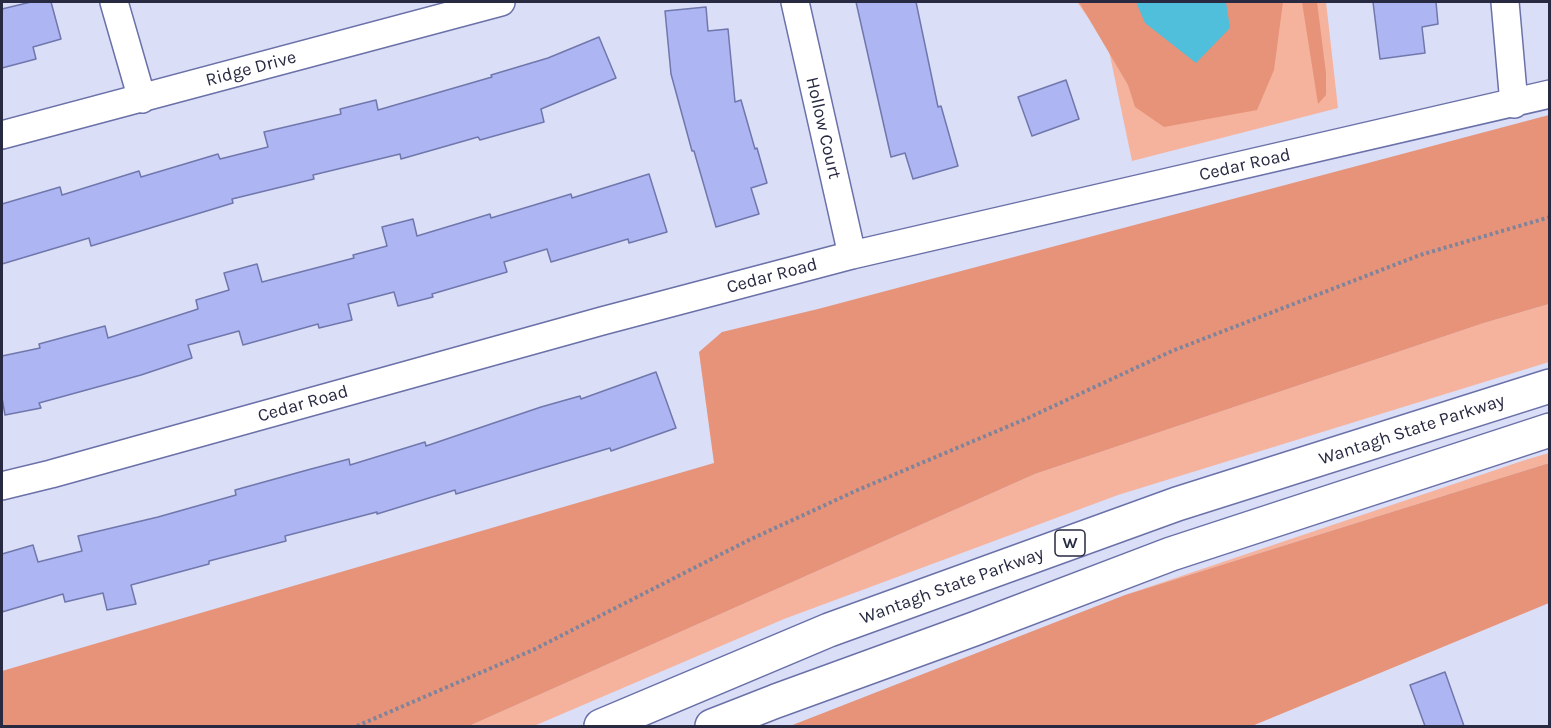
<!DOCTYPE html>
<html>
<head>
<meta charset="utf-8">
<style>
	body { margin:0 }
	#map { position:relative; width:1551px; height:728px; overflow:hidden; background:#dadef6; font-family:Karla,sans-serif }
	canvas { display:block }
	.frame { position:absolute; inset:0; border:3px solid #272a41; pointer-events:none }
</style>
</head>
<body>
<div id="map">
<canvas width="1551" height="728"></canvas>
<div class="frame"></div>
</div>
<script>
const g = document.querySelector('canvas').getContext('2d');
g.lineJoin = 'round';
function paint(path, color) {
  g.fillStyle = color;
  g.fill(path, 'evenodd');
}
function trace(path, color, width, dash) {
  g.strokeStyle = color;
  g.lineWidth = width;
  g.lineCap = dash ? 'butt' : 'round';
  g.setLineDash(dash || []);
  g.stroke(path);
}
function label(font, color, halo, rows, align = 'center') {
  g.font = font + ' Karla,sans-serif';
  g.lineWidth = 6;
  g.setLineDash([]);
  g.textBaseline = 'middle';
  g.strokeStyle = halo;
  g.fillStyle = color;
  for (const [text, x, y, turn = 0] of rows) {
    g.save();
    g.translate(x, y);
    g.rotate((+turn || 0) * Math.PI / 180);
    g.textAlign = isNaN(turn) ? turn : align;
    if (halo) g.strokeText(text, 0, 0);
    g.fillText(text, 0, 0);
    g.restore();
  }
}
paint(new Path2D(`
	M 1077,2 L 1326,2 L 1338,108 L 1132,161 L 1108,46 Z
	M 1549,304 L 1549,362 L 1118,495 L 784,619 L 534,726 L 469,726 L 1035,474 L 1484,323 Z
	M 1549,453 L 1549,463 L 1125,595 L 1525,460 Z`), '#f5b39e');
paint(new Path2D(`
	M 1079,2 L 1283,2 L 1274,70 L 1257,110 L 1164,127 L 1135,107 L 1128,85 Z
	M 1302,2 L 1317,2 L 1326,73 L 1326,95 L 1318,104 Z
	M 1549,115 L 1549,304 L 1484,323 L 1035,474 L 469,726 L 2,726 L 2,671 L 714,463 L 699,352 L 722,332 L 818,309 Z
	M 1549,463 L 1549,603 L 1252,726 L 790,726 L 1125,595 Z`), '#e69379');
paint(new Path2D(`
	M 1136,2 L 1226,2 L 1230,28 L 1196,63 L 1145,23 Z`), '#50bfdc');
const building = new Path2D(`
	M 31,2 L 51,2 L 61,39 L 33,47 L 36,59 L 2,68 L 2,9 Z
	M 856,2 L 916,2 L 938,107 L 941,106 L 958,166 L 913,179 L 905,153 L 891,157 Z
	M 1373,2 L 1436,2 L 1438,24 L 1422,27 L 1425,53 L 1380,59 Z
	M 706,7 L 708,31 L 728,29 L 735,102 L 741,100 L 755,149 L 757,148 L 767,183 L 751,188 L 759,214 L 716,227 L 694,151 L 692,151 L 671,74 L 665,11 Z
	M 599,37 L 616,78 L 541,109 L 544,122 L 480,140 L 478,137 L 401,159 L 400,154 L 313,175 L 314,179 L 232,199 L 233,203 L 91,246 L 89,238 L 2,264 L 2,204 L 60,187 L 62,195 L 139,171 L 141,177 L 218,154 L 220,159 L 268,147 L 264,132 L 341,114 L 340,109 L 376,100 L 378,110 L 492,77 L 491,75 L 548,58 Z
	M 1066,80 L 1079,119 L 1032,136 L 1018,97 Z
	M 649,174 L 667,232 L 629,243 L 628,239 L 551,262 L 547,249 L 504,262 L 507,272 L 432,294 L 433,297 L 398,306 L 394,292 L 348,304 L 352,320 L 319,328 L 318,324 L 243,345 L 239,331 L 188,345 L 192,358 L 141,375 L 39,403 L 41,408 L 5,415 L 2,398 L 2,356 L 40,348 L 39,344 L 105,326 L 108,338 L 198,309 L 196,300 L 229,290 L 224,273 L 257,264 L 262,282 L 354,258 L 353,255 L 387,246 L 382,227 L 413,219 L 417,236 L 490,214 L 491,218 L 571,194 L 572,198 Z
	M 656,372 L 676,428 L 611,451 L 610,448 L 456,494 L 455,490 L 377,514 L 377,512 L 285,536 L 286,541 L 209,561 L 209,564 L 131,585 L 136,604 L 107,610 L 103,593 L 65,602 L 63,594 L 2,612 L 2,554 L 33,545 L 38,562 L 82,551 L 78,536 L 158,517 L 236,495 L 235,490 L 311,469 L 349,459 L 350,465 L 425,442 L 426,446 L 541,407 L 580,396 L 581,399 Z
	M 1445,672 L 1464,726 L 1425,726 L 1410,685 Z`);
paint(building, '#adb6f2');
trace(building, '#7077ad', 1.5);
const street = new Path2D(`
	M 114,2 L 142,99
	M 795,2 L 852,255
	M 1505,2 L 1514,104
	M 2,135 L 501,2
	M 2,486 L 51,474 L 602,321 L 852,255 L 1550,94`);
const highway = new Path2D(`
	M 601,726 L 829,630 L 1177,504 L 1550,386
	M 712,726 L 776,701 L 974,629 L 1171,554 L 1550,430`);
trace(street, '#6a71a8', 30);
trace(highway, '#6a71a8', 36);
trace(new Path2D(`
	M 357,726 L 533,650 L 749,540 L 860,489 L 1028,418 L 1172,351 L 1420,255 L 1550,217`), '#80849b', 4, [3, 3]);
trace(street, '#fff', 27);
trace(highway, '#fff', 33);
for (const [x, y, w] of [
	[1070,543,30]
]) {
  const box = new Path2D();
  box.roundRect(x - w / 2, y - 13, w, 26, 4.5);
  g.fillStyle = '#fff';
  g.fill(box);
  trace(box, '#272a41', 1.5);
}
label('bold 16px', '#272a41', null, [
	["W",1070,543]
]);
label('18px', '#272a41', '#fff', [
	["Ridge Drive",251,69,-15],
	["Hollow Court",823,128,77],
	["Cedar Road",1245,165,-13],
	["Cedar Road",772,276,-15],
	["Cedar Road",303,404,-16],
	["Wantagh State Parkway",1412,430,-18],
	["Wantagh State Parkway",952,586,-20]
]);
</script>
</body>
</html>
